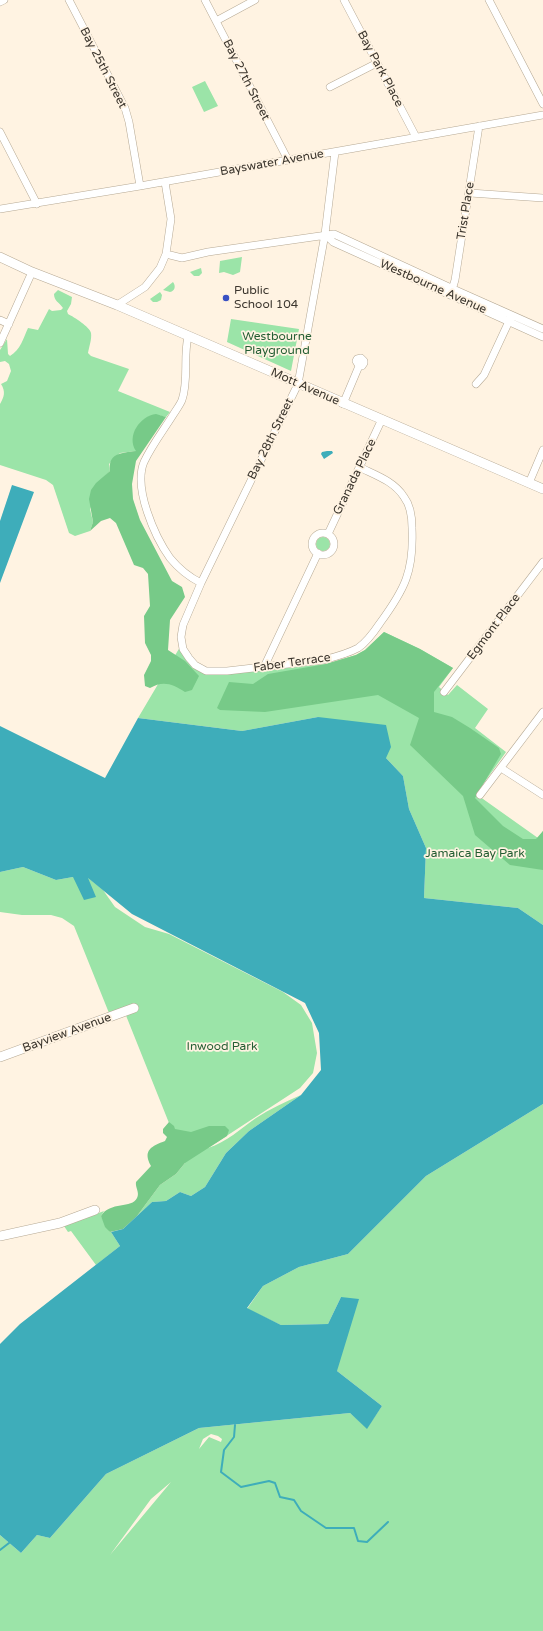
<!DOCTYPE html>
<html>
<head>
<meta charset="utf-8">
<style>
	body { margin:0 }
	canvas { display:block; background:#fff3e2 }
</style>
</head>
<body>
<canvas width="543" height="1631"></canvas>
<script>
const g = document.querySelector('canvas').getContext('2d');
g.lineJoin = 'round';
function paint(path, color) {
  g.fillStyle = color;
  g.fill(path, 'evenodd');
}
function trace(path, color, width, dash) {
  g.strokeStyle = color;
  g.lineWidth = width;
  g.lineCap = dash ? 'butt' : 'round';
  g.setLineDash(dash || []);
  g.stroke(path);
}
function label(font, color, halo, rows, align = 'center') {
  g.font = font + ' "Varela Round",sans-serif';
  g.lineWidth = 3.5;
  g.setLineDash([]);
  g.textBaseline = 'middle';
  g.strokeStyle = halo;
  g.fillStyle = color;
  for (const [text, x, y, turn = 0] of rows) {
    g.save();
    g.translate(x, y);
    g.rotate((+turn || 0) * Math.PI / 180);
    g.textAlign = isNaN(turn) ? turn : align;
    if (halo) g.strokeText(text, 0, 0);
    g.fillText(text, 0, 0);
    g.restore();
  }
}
paint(new Path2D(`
	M 205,81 L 218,106 L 204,112 L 192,87 Z
	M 242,257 L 240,272 L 233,275 L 224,272 L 219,273 L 220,261 Z
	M 201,268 L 202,273 L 199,276 L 194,276 L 190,272 Z
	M 173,282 C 176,286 175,291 170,292 L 163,290 Z
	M 58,290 L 72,297 L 71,304 L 67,311 L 68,314 C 74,317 90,327 91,333 C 92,339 89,347 88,353 L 91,356 L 129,369 L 118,391 L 170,412 L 166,417 C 158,415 150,413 144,421 L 136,451 L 120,453 L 109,464 L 110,471 L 105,476 L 90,509 L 93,522 L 90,531 L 75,536 L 69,533 L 53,485 L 46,480 L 0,465 L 0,404 C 4,397 6,392 1,384 L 7,381 L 11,371 L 9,364 L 5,361 L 0,362 L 0,350 L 7,339 L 8,354 L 10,356 C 21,349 23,339 28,328 L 38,330 L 49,309 L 52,311 L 61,310 L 63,308 C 59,302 54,301 54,294 Z
	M 160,292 L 162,295 L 161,300 L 157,302 L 153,302 L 150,299 Z
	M 231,319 L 299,329 L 291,371 L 227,342 Z
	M316 544a7 7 0 1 1 14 0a7 7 0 1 1-14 0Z
	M 384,632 L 420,649 L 453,668 L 439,687 L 448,695 L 457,685 L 488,709 L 475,728 L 506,752 L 476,794 L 538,838 L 543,831 L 543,925 L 518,908 L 424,898 L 426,848 L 409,809 L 403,776 L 386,758 L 318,717 L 242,731 L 138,718 L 180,647 L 208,674 L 229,674 L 326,664 L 356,655 L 365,650 Z
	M 23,867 L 56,880 L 73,877 L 87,877 L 103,890 L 115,907 L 145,927 L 169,934 L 283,992 L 301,1005 L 312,1023 L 317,1053 L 313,1073 L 300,1088 L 208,1148 C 227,1142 240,1129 256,1118 C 270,1109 285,1102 301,1095 L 249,1131 L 226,1153 L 205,1187 L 191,1196 L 180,1192 L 166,1201 L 152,1202 L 137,1216 L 160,1185 L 176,1174 L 185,1163 L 125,1013 L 111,1018 L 74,926 L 62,918 L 51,915 L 22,915 L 0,912 L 0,872 Z
	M 543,1104 L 543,1631 L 0,1631 L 0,1535 L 21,1553 L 37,1535 L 50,1538 L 106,1474 L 199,1428 L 350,1413 L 367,1428 L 382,1406 L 337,1371 L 341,1297 L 328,1324 L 281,1325 L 247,1309 L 263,1286 L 299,1267 L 348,1254 L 426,1176 ZM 211,1434 L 218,1436 L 222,1439 L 221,1442 L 209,1437 L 199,1449 L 203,1439 ZM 171,1482 L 110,1555 L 151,1499 Z
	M 104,1211 L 101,1216 L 110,1232 L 111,1232 L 120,1246 L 96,1265 L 71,1231 L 68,1232 L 64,1226 Z`), '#9be4a8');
paint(new Path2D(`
	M 156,414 L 166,417 L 136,461 L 132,484 L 133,499 L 140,520 L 172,581 L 182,587 L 185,597 L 170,620 L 168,650 L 185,661 L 199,676 L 192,690 L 185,692 C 173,684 163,680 150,688 L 145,686 L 144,675 L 151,661 L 151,655 L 145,643 L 144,616 L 150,606 L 148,574 L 143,568 L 134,565 L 116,523 L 110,518 L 101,521 L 90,531 L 93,522 L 89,499 L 91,490 L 96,483 L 110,471 C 108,453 121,453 136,451 C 126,436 140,416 156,414 Z
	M 384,632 L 420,649 L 453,668 L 434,692 L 434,712 L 452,717 L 470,728 L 499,748 L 501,754 L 475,798 L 503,826 L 523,839 L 536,839 L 543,831 L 543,870 L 510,865 L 475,835 L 463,796 L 410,745 L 419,718 L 378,695 L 265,712 L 220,710 L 217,708 L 229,682 L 253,684 L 268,674 L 326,664 L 356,655 L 365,650 Z
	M 169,1122 L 174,1126 L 175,1129 L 191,1132 L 209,1126 L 225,1126 L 229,1130 L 227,1136 L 185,1163 L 176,1174 L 160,1185 L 137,1216 L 123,1229 L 110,1232 L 105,1227 L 101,1216 C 110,1201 132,1209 137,1198 C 140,1193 135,1187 136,1182 L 151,1166 C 142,1150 152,1146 165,1141 L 167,1137 L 163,1133 L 163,1129 Z`), '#77ca88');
paint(new Path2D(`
	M 327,451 L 332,451 L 333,453 L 324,459 L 321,454 L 322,452 Z
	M 12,485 L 34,492 L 0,583 L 0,521 Z
	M 318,717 L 386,725 L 391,747 L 386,758 L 403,776 L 409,809 L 426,848 L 424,898 L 518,908 L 543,925 L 543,1104 L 426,1176 L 348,1254 L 299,1267 L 263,1286 L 247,1308 L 281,1325 L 328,1324 L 341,1297 L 359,1299 L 337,1371 L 382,1406 L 367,1429 L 350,1413 L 199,1428 L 106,1474 L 50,1538 L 37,1535 L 21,1553 L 0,1535 L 0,1344 L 20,1324 L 120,1246 L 111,1232 L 123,1229 L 152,1202 L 166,1201 L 180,1192 L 191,1196 L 205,1187 L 226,1153 L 249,1131 L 301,1095 L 321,1070 L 319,1033 L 305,1003 L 132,914 L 88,878 L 96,897 L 84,900 L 73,877 L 56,880 L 23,867 L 0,872 L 0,726 L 105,778 L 138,718 L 242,731 Z`), '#3eadba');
trace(new Path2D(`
	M 235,1425 L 234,1437 L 224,1450 L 221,1472 L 241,1487 L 269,1481 L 275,1483 L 280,1497 L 294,1500 L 301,1511 L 326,1528 L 354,1528 L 358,1541 L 367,1542 L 388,1522
	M 0,1550 L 9,1543`), '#3eadba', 2);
const minor = new Path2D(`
	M 69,0 L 125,108 L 129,122 L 140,186
	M 205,0 L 288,160
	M 344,0 L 416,137
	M 489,0 L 543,104
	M 0,2 L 4,0
	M 216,21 L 255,0
	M 330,87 L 377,63
	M 0,132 L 37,204
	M 335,152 L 325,234 L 298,384 L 201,583 L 183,625 L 181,637 L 183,649 L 189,658 L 195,665 L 206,671 L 227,671 L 323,660 C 335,657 347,654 358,648 C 367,642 374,632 380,623 C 405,589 414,571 412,528 C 412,517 411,506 404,497 C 394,481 375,475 359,467
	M 470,193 L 543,198
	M 0,209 L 140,186 L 543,115
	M 325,234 L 333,242 L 543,337
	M 166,254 L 182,258 L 208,252 L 334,234 L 453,289 L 543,329
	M 451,293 L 455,280 L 479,126
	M 117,305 L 145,287 L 160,268 L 166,254 L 171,219 L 165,182
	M 0,320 L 9,324
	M 188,337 C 183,358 189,379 182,400 C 180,405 176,410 173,415 C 163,431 152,445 144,462 C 133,488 155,537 170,558 C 179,569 189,577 201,583
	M 0,343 L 32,272
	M 476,384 L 484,375 L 511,317
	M 343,404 L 359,366 L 362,366 L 364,363 L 364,361 L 361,358 L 357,359 L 356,361 L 359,366
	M 529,483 L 543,450
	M312 544a11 11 0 1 1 22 0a11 11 0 1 1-22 0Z
	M 328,534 L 382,419
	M 264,667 L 318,553
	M 444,692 L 543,562
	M 501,768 L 543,795
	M 480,795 L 543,712`);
const tertiary = new Path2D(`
	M 0,257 L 32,272 L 117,305 L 543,489
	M 0,1057 L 134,1008
	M 0,1236 L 60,1223 L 95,1210`);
trace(minor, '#b6a994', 8);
trace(tertiary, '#b6a994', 10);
trace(minor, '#fff', 7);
trace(tertiary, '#fff', 9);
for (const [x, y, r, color] of [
	[226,298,4,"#3850c3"]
]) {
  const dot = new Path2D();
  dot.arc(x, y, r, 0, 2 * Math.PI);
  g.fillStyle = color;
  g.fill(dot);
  trace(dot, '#fff3e2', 1.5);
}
label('12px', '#3c362e', '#fff3e2', [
	["Bay 25th Street",103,68,63],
	["Bay Park Place",380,69,62],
	["Bay 27th Street",246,80,63],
	["Bayswater Avenue",272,163,-10],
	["Trist Place",466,211,-81],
	["Westbourne Avenue",433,287,24],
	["Mott Avenue",305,387,24],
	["Bay 28th Street",271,439,-64],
	["Granada Place",355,477,-64],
	["Egmont Place",494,627,-53],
	["Faber Terrace",292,663,-8],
	["Bayview Avenue",67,1033,-20]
]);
label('12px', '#3c362e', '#fff3e2', [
	["Public",234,291],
	["School 104",234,305]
], 'left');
label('12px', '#245e33', '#fff3e2', [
	["Westbourne",277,337],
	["Playground",277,351],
	["Jamaica Bay Park",475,854],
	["Inwood Park",222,1047]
]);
</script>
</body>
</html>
